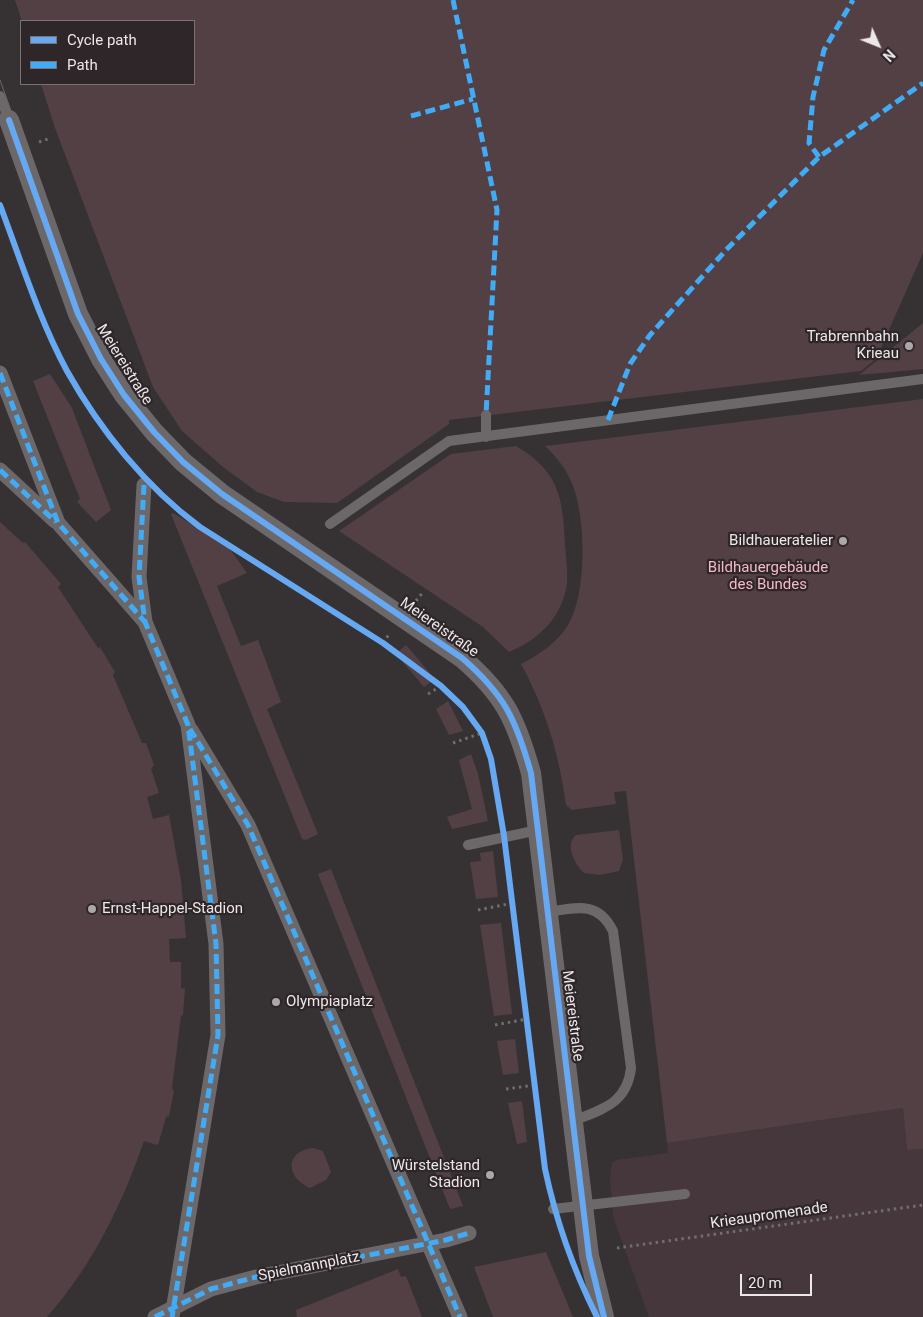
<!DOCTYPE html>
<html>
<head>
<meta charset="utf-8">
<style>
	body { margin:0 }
	#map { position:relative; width:923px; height:1317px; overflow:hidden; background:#363233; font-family:Roboto,sans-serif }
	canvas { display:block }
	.legend { position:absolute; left:20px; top:20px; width:175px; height:65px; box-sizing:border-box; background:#2e2628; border:1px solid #7a7375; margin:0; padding:6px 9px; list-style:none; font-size:15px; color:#ece7e8 }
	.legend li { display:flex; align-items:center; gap:10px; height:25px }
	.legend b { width:25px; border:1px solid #7a7375 }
	.north { position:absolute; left:853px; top:20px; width:50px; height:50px; -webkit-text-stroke:4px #2e2628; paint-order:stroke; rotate:134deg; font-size:14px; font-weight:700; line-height:20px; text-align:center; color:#ece7e8 }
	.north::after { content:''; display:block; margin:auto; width:18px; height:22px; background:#ece7e8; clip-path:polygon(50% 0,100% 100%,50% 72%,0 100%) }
	.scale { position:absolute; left:740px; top:1274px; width:72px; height:22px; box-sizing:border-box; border:2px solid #ece7e8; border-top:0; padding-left:6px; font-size:15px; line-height:18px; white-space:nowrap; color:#ece7e8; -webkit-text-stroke:4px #2e2628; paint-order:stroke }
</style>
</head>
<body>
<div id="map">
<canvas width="923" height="1317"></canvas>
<ul class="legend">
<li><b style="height:6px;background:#66a8f1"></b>Cycle path</li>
<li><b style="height:6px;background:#42abf6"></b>Path</li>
</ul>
<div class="north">N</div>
<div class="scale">20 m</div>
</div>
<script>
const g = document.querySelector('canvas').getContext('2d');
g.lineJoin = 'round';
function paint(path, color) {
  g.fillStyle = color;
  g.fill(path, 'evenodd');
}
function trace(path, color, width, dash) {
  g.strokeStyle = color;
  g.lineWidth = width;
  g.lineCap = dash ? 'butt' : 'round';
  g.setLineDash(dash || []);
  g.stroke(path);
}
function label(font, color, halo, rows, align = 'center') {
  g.font = font + ' Roboto,sans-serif';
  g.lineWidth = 4.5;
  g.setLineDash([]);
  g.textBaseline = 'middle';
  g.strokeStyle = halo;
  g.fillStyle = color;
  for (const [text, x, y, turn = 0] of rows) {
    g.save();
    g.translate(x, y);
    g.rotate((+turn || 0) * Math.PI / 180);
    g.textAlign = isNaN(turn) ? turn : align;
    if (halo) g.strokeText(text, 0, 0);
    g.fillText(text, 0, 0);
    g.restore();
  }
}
paint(new Path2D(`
	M 903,1108 L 907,1150 L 923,1149 L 923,1317 L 649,1317 L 613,1217 L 610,1177 L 612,1163 L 616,1160 L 668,1153 L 667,1143 Z`), '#45373b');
paint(new Path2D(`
	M 15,0 L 923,0 L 923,253 L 876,359 L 861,371 L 449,420 L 449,424 L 337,503 L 284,502 L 257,492 L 223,467 L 182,431 L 153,387 L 55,128 L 41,84 L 194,84 L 194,21 L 22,21 Z
	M 923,323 L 923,369 L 859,375 Z
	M 50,374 L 72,408 L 111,510 L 96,522 L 77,502 L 80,499 L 33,381 Z
	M 923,399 L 923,1149 L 907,1150 L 903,1108 L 667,1143 L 626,791 L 614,792 L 616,804 L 572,810 L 566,805 C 559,754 546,710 521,664 C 540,654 557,643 568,625 C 587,594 586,520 573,486 C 567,470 557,457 545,446 Z
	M 516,446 C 559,471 563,498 565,545 C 566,557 568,571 567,583 C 563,616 539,640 509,652 L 483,627 L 339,531 L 451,454 Z
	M 173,513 L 227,545 L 247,573 L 217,586 L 241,646 L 258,640 L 281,702 L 267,709 L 318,834 L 306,840 L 302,839 L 171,514 Z
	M 0,522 L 23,543 L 25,542 L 61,584 L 58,587 L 98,648 L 100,647 L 115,672 L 113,675 L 142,743 L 146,743 L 154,765 L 151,769 L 159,793 L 147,797 L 153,819 L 169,815 L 181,880 L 186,938 L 169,939 L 170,962 L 181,962 L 181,988 L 185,989 L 183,1015 L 181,1016 L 172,1088 L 174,1091 L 169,1116 L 166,1117 L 158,1145 L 144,1141 C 122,1205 92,1266 47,1317 L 0,1317 Z
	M 406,645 L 435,679 L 424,687 L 396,654 Z
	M 448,701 L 463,731 L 449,735 L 436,709 Z
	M 471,754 L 478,774 L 488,821 L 452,829 L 447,817 L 472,809 L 459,760 Z
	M 619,830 L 623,859 L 619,871 L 600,875 L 584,873 C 575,864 564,845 576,835 Z
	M 493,851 L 498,897 L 476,899 L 470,862 L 481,861 L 480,853 Z
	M 331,869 L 463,1206 L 450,1209 L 318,874 Z
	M 501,923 L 512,1014 L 494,1016 L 480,925 Z
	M 515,1039 L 519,1073 L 503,1075 L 497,1041 Z
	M 522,1101 L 527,1142 L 517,1144 L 508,1103 Z
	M 313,1148 L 323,1151 L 331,1172 L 326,1180 L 310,1188 C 286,1178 284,1151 313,1148 Z
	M 546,1252 L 573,1317 L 493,1317 L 474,1267 Z
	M 398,1269 L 401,1277 L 406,1276 L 422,1317 L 297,1317 L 296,1310 Z`), '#524044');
trace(new Path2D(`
	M 39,142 L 48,139
	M 416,601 L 423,592
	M 383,643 L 390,633
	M 428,694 L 441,686
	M 453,743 L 482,733
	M 478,910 L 513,903
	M 495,1025 L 527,1019
	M 506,1089 L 535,1085
	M 617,1248 L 923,1205`), '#706d6d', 3, [2.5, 4]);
trace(new Path2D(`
	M 0,96 L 9,120 L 6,121
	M 486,437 L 486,415
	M 330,524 L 449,441 L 923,379
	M 468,845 L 538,830
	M 547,912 C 576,908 598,900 613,931 L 631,1068 C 627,1104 602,1109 573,1121
	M 553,1209 L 685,1194`), '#6c6869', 10);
trace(new Path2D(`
	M 0,373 L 58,523 L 145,622
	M 0,470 L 55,521
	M 144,485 L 139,577 L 145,622 L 188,725 L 216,944 L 218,1035 L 172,1317
	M 191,730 L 248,825 L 460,1317
	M 155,1317 L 211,1289 L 256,1277 L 446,1240 L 469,1233`), '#6c6869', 15);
trace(new Path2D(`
	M 9,120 L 78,314 L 101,359 L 124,395 L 154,432 L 183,462 L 222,494 L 462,658 C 505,695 516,720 531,773 L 589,1256 L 604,1317`), '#6c6869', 20);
trace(new Path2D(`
	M 0,80 L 62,254 L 88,321 L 119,376 L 146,413 L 178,448 L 218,483 L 477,662 C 511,695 528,730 537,777 L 593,1247 L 609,1317
	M 0,113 L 77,324 L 109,383 L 138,422 L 168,455 L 211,493 L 463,666 C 497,698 517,734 526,781 L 582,1249 L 598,1317`), '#6d696a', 1);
trace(new Path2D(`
	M 453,0 L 497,210 L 486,415
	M 411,116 L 473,99
	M 819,157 L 809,143 L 813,97 L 824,50 L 853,0
	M 0,373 L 58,523 L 145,622
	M 608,420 L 630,364 L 650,335 L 726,250 L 819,157 L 923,83
	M 0,470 L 56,522
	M 144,485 L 139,577 L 145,622 L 188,725 L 216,944 L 218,1035 L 172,1317
	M 190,729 L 248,825 L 460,1317
	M 155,1317 L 211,1289 L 256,1277 L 446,1240 L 469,1233`), '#42abf6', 5, [10, 5]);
trace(new Path2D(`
	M 9,120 L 78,314 L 101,359 L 124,395 L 154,432 L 183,462 L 222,494 L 462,658 C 505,695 516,720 531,773 L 589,1256 L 604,1317
	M 0,205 C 21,261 39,319 67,371 C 100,430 146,487 200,527 L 383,643 L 441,686 L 463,707 L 482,733 L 491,759 L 504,836 L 545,1169 C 556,1221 573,1269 597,1317`), '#66a8f1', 6);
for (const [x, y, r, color] of [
	[909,346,5,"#aca8a9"],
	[843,541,5,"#aca8a9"],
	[92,909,5,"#aca8a9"],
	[276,1002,5,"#aca8a9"],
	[490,1175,5,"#aca8a9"]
]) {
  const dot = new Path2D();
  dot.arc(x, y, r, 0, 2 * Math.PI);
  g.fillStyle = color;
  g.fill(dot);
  trace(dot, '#2e2628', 2);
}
label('15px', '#ece7e8', '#2e2628', [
	["Trabrennbahn",899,337],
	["Krieau",899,354],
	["Bildhaueratelier",833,541],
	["Ernst-Happel-Stadion",102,909,"left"],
	["Olympiaplatz",286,1002,"left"],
	["Würstelstand",480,1166],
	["Stadion",480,1183]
], 'right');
label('15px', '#ece7e8', '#2e2628', [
	["Meiereistraße",124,365,58],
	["Meiereistraße",439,628,35],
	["Meiereistraße",572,1016,83],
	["Krieaupromenade",769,1216,-8],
	["Spielmannplatz",309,1267,-11]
]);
label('15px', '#f5b9ca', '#2e2628', [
	["Bildhauergebäude",768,568],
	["des Bundes",768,585]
]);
</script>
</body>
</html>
